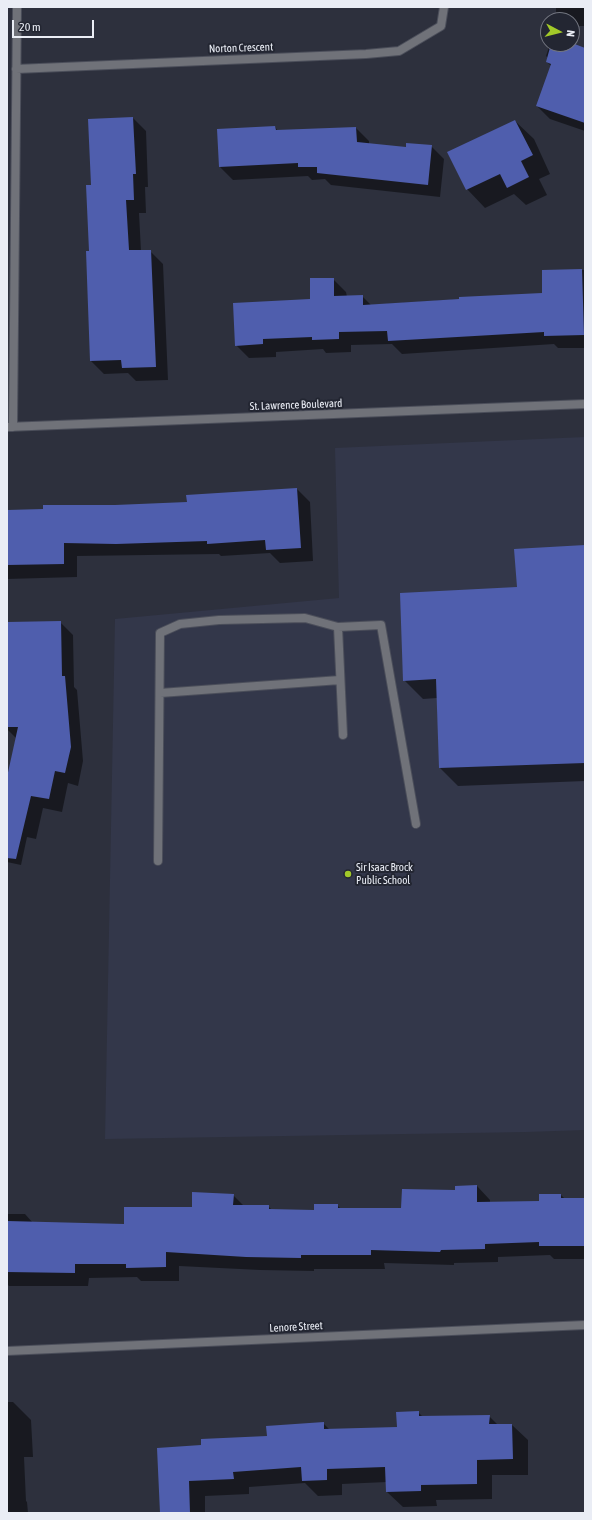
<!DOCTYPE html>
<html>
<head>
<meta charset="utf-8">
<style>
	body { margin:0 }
	#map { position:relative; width:592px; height:1520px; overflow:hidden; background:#2d303d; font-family:"Asap Condensed",sans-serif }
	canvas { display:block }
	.frame { position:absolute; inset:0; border:8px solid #eaedf5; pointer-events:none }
	.north { position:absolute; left:540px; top:12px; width:40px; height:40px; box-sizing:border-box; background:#232632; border:1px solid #737680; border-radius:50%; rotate:97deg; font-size:11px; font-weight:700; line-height:16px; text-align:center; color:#eaedf5 }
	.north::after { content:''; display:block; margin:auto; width:14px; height:18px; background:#a2c929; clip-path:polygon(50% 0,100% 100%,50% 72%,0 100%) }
	.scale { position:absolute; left:12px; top:20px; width:82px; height:18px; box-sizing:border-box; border:2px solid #eaedf5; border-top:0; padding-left:5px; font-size:12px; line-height:14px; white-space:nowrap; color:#eaedf5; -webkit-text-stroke:3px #232632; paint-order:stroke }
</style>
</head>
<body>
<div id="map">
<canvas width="592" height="1520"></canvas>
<div class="frame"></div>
<div class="north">N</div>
<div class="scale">20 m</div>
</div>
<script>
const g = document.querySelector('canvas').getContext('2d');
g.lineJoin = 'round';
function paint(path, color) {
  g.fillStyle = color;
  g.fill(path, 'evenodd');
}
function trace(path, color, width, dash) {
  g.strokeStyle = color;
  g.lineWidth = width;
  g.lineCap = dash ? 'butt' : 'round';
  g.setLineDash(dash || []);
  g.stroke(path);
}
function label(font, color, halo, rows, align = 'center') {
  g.font = font + ' "Asap Condensed",sans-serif';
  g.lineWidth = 4;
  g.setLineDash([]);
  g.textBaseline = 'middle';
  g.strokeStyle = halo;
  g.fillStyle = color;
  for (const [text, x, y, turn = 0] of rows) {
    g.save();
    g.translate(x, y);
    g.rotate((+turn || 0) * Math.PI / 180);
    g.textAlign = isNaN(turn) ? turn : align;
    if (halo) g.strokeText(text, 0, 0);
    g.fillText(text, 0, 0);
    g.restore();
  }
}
paint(new Path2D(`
	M 585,437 L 585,1130 L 526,1132 L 105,1139 L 115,619 L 339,598 L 335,448 Z`), '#33374a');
paint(new Path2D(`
	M 556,7 L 585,7 L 585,26 L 572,26 L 572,20 L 562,20 L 556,13 Z
	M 550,44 L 571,44 L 585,49 L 585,131 L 550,119 L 537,106 L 551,66 L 547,62 L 548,58 L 546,56 Z
	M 133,118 L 146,131 L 148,187 L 145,187 L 146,213 L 139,213 L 141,251 L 150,251 L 163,264 L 168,380 L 136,381 L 128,373 L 104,374 L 91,361 L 90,252 L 92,186 Z
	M 515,121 L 534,139 L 550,174 L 539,179 L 547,195 L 526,205 L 514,194 L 485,208 L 467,189 Z
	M 275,127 L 278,131 L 356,128 L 369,141 L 369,144 L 406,148 L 431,146 L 444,159 L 440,197 L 331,185 L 325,179 L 312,180 L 308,176 L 233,180 L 220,167 L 218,130 Z
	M 585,270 L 585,348 L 558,348 L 554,344 L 402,354 L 392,344 L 351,345 L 351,352 L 326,353 L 323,349 L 276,352 L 276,357 L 249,358 L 236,345 L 311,300 L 333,279 L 346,292 L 347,297 L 362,296 L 371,305 L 543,294 L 543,271 Z
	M 297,489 L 310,502 L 313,561 L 280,563 L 270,553 L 221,556 L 219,554 L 77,556 L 77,577 L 7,579 L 7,511 L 188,503 Z
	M 585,546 L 585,781 L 458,786 L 440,768 L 437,698 L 423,699 L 404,680 L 518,588 Z
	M 60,622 L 73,635 L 74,687 L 77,690 L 83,761 L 78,786 L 68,783 L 62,812 L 43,808 L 36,839 L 27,837 L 21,865 L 7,862 L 7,781 L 16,738 L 7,729 L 7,623 Z
	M 477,1186 L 490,1200 L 490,1203 L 540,1202 L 561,1195 L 565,1199 L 585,1199 L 585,1259 L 554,1259 L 550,1255 L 498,1257 L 498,1262 L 454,1263 L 454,1265 L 384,1263 L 385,1269 L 314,1269 L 314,1271 L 260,1270 L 179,1266 L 179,1281 L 141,1281 L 137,1277 L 89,1278 L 88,1286 L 9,1286 L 7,1284 L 7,1214 L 25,1214 L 33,1223 L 125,1225 L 193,1208 L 233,1195 L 244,1206 L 268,1206 L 272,1210 L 315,1211 L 337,1205 L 341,1209 L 402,1209 L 456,1191 Z
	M 7,1402 L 13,1402 L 31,1420 L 33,1457 L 24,1457 L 26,1501 L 27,1502 L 28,1513 L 7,1513 Z
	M 418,1412 L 423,1417 L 489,1416 L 498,1425 L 512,1425 L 528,1440 L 528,1475 L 492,1475 L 492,1499 L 436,1500 L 437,1506 L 403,1507 L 387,1492 L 387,1482 L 342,1484 L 342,1495 L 318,1496 L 305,1483 L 249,1487 L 249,1494 L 205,1496 L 205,1513 L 151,1513 L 161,1512 L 202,1446 L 268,1437 L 323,1423 L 330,1430 L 398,1428 Z`), '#0007');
paint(new Path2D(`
	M 572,43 L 585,48 L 585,123 L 536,106 L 551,64 L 546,62 L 551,44 Z
	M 133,117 L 136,174 L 133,174 L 134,200 L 126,200 L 129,250 L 151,250 L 156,367 L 122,368 L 121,360 L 90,361 L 86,251 L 89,251 L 86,185 L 91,185 L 88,119 Z
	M 515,120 L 533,155 L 521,161 L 529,177 L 507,188 L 500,174 L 466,190 L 447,152 Z
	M 275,126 L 276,130 L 356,127 L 357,142 L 406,147 L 406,143 L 432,145 L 428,185 L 317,173 L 317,167 L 298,167 L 298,163 L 219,167 L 217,129 Z
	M 582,269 L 584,335 L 544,336 L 544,332 L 388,341 L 387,331 L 339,332 L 339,339 L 312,340 L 312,337 L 263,339 L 263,344 L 235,346 L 233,303 L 310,299 L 310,278 L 334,278 L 334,296 L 363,295 L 363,305 L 459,299 L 459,297 L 542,293 L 542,270 Z
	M 297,488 L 301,548 L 266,550 L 265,540 L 207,544 L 207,541 L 116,544 L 64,543 L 64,564 L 7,565 L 7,510 L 43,509 L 43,505 L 115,505 L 187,502 L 186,495 Z
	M 585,545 L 585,763 L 439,768 L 436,679 L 403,681 L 400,593 L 517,587 L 514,549 Z
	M 61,621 L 62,676 L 65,676 L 71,747 L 65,773 L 55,771 L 49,799 L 31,796 L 16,859 L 7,858 L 7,777 L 18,727 L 7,727 L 7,622 Z
	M 477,1185 L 477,1202 L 539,1201 L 539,1194 L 561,1194 L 561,1198 L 585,1198 L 585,1246 L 539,1246 L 539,1242 L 485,1244 L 485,1249 L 441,1250 L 440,1252 L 371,1250 L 371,1255 L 301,1255 L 301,1258 L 246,1257 L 166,1252 L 166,1267 L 126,1268 L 126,1264 L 75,1264 L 75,1273 L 7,1272 L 7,1221 L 124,1224 L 124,1207 L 192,1207 L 192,1192 L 234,1194 L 233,1205 L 269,1205 L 269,1209 L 314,1210 L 314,1204 L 338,1204 L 338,1208 L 401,1208 L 402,1189 L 455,1190 L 455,1186 Z
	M 419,1411 L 419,1416 L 490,1415 L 489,1424 L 512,1424 L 513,1459 L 477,1460 L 477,1484 L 421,1485 L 421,1491 L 386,1492 L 385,1467 L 327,1469 L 327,1480 L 302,1481 L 301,1467 L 233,1472 L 234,1479 L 189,1481 L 190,1513 L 160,1513 L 157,1448 L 201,1445 L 201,1439 L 267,1436 L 266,1426 L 324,1422 L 324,1429 L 397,1427 L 396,1412 Z`), '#4f5ead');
const lane = new Path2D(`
	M 160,693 L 340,680
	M 343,735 L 338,627 L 381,625 L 416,824
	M 158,861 L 160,633 L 180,624 L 219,620 L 305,618 L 338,627`);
const street = new Path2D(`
	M 16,69 L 366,54 L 399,51 L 441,26 L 444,7
	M 7,427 L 585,404
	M 13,427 L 17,7
	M 7,1351 L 585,1325`);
trace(lane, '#4b4e5a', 10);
trace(street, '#4b4e5a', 10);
trace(lane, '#707279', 8);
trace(street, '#707279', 8);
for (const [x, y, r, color] of [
	[348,874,4,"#a2c929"]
]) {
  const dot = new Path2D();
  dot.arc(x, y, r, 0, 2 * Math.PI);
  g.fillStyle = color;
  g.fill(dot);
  trace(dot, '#232632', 1.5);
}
label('11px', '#eaedf5', '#232632', [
	["Norton Crescent",241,48,-2],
	["St. Lawrence Boulevard",296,405,-2],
	["Lenore Street",296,1327,-3]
]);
label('11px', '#eaedf5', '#232632', [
	["Sir Isaac Brock",356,868],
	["Public School",356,881]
], 'left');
</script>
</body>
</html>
